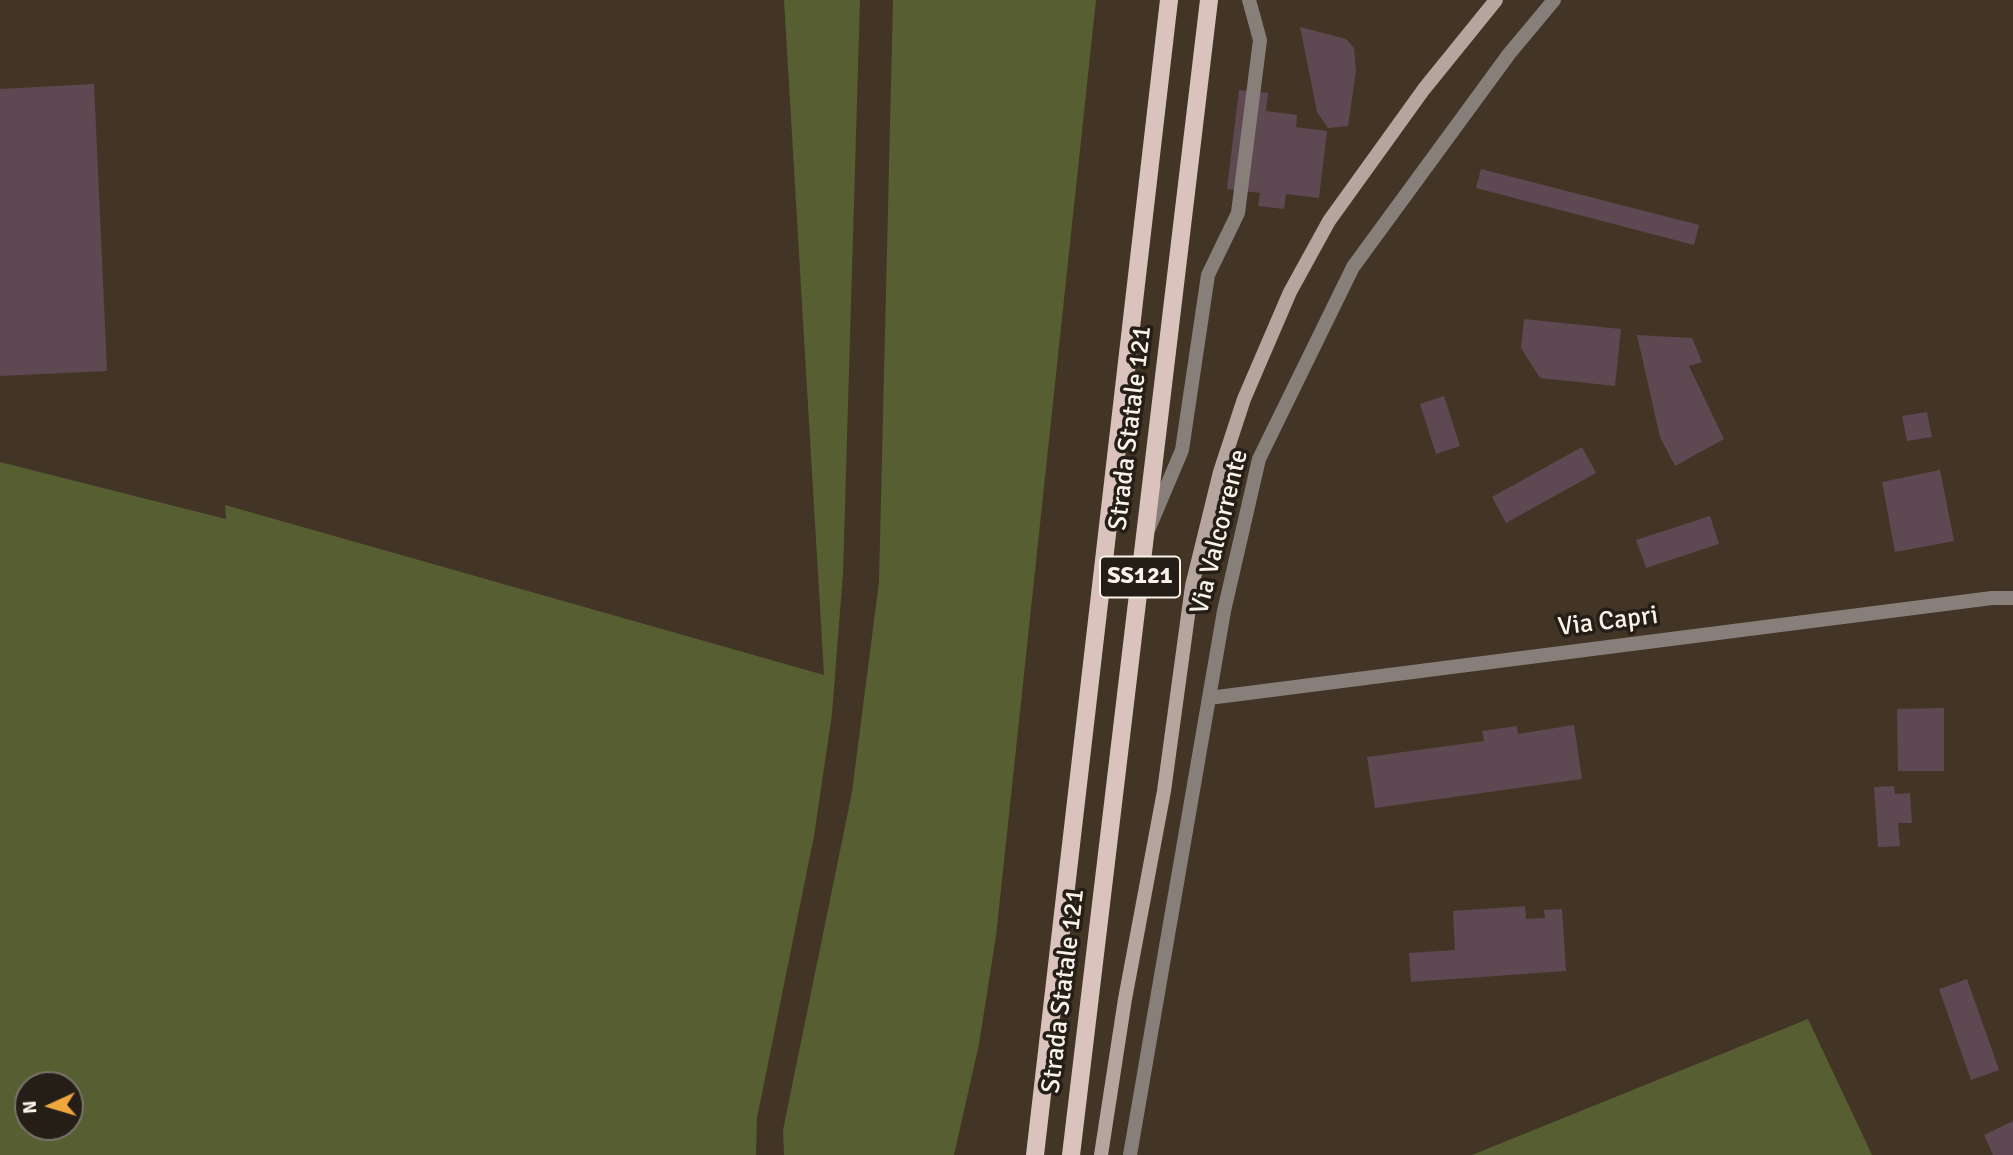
<!DOCTYPE html>
<html>
<head>
<meta charset="utf-8">
<style>
	body { margin:0 }
	#map { position:relative; width:2013px; height:1155px; overflow:hidden; background:#423525; font-family:Signika,sans-serif }
	canvas { display:block }
	.north { position:absolute; left:14px; top:1071px; width:70px; height:70px; box-sizing:border-box; background:#241e17; border:2px solid #7a736b; border-radius:50%; rotate:266deg; font-size:19px; font-weight:700; line-height:28px; text-align:center; color:#fbf3e9 }
	.north::after { content:''; display:block; margin:auto; width:24px; height:32px; background:#eea73d; clip-path:polygon(50% 0,100% 100%,50% 72%,0 100%) }
</style>
</head>
<body>
<div id="map">
<canvas width="2013" height="1155"></canvas>
<div class="north">N</div>
</div>
<script>
const g = document.querySelector('canvas').getContext('2d');
g.lineJoin = 'round';
function paint(path, color) {
  g.fillStyle = color;
  g.fill(path, 'evenodd');
}
function trace(path, color, width, dash) {
  g.strokeStyle = color;
  g.lineWidth = width;
  g.lineCap = dash ? 'butt' : 'round';
  g.setLineDash(dash || []);
  g.stroke(path);
}
function label(font, color, halo, rows, align = 'center') {
  g.font = font + ' Signika,sans-serif';
  g.lineWidth = 7;
  g.setLineDash([]);
  g.textBaseline = 'middle';
  g.strokeStyle = halo;
  g.fillStyle = color;
  for (const [text, x, y, turn = 0] of rows) {
    g.save();
    g.translate(x, y);
    g.rotate((+turn || 0) * Math.PI / 180);
    g.textAlign = isNaN(turn) ? turn : align;
    if (halo) g.strokeText(text, 0, 0);
    g.fillText(text, 0, 0);
    g.restore();
  }
}
paint(new Path2D(`
	M 784,0 L 860,0 L 843,573 L 832,714 L 814,836 L 757,1118 L 756,1155 L 0,1155 L 0,462 L 226,519 L 225,505 L 824,675 ZM 70,1085 L 70,1127 L 28,1127 L 28,1085 Z
	M 893,0 L 1096,0 L 996,936 L 979,1044 L 954,1155 L 784,1155 L 783,1130 L 852,792 L 879,582 Z
	M 1808,1019 L 1872,1155 L 1472,1155 Z`), '#575e32');
paint(new Path2D(`
	M 1300,27 L 1346,39 L 1354,48 L 1356,71 L 1348,126 L 1328,128 L 1317,112 Z
	M 94,84 L 107,371 L 0,376 L 0,89 Z
	M 1239,90 L 1268,93 L 1266,111 L 1297,115 L 1296,127 L 1327,131 L 1319,198 L 1286,194 L 1284,209 L 1258,206 L 1260,193 L 1227,189 Z
	M 1481,169 L 1699,225 L 1694,245 L 1476,188 Z
	M 1524,319 L 1621,329 L 1615,386 L 1540,378 L 1521,348 Z
	M 1637,335 L 1692,338 L 1702,362 L 1689,366 L 1724,439 L 1675,466 L 1660,437 Z
	M 1444,396 L 1460,446 L 1436,454 L 1420,404 Z
	M 1927,412 L 1932,437 L 1907,441 L 1902,416 Z
	M 1582,447 L 1596,473 L 1506,523 L 1492,497 Z
	M 1940,470 L 1954,541 L 1895,552 L 1882,482 Z
	M 1710,516 L 1719,544 L 1646,568 L 1636,540 Z
	M 1944,708 L 1944,771 L 1898,771 L 1897,709 Z
	M 1574,725 L 1582,779 L 1375,808 L 1367,757 L 1484,741 L 1482,731 L 1517,726 L 1518,734 Z
	M 1894,786 L 1895,794 L 1910,793 L 1912,823 L 1898,823 L 1900,846 L 1878,847 L 1874,787 Z
	M 1525,906 L 1526,919 L 1545,918 L 1544,910 L 1562,909 L 1566,971 L 1411,982 L 1409,953 L 1455,950 L 1453,911 Z
	M 1967,979 L 1999,1070 L 1971,1080 L 1939,989 Z
	M 2013,1121 L 2013,1155 L 1993,1155 L 1984,1135 Z`), '#5e4952');
trace(new Path2D(`
	M 1149,528 L 1182,450 L 1208,275 L 1238,213 L 1260,40 L 1249,0`), '#887e7a', 14);
trace(new Path2D(`
	M 1209,698 L 1992,598 L 2013,598
	M 1130,1155 L 1224,611 L 1259,459 L 1353,267 L 1509,54 L 1554,0`), '#887e7a', 14);
trace(new Path2D(`
	M 1101,1155 L 1125,999 L 1164,791 L 1192,586 L 1220,472 L 1244,399 L 1290,292 L 1329,221 L 1424,89 L 1496,0`), '#b6a59f', 14);
trace(new Path2D(`
	M 1035,1155 L 1169,0
	M 1071,1155 L 1209,0`), '#d9c3bc', 18);
for (const [x, y, w] of [
	[1140,577,80]
]) {
  const box = new Path2D();
  box.roundRect(x - w / 2, y - 20.5, w, 41, 5);
  g.fillStyle = '#241e17';
  g.fill(box);
  trace(box, '#fbf3e9', 2);
}
label('bold 24px', '#fbf3e9', null, [
	["SS121",1140,577]
]);
label('26px', '#fbf3e9', '#241e17', [
	["Strada Statale 121",1131,428,-83],
	["Via Valcorrente",1220,532,-76],
	["Via Capri",1608,622,-7],
	["Strada Statale 121",1064,991,-83]
]);
</script>
</body>
</html>
